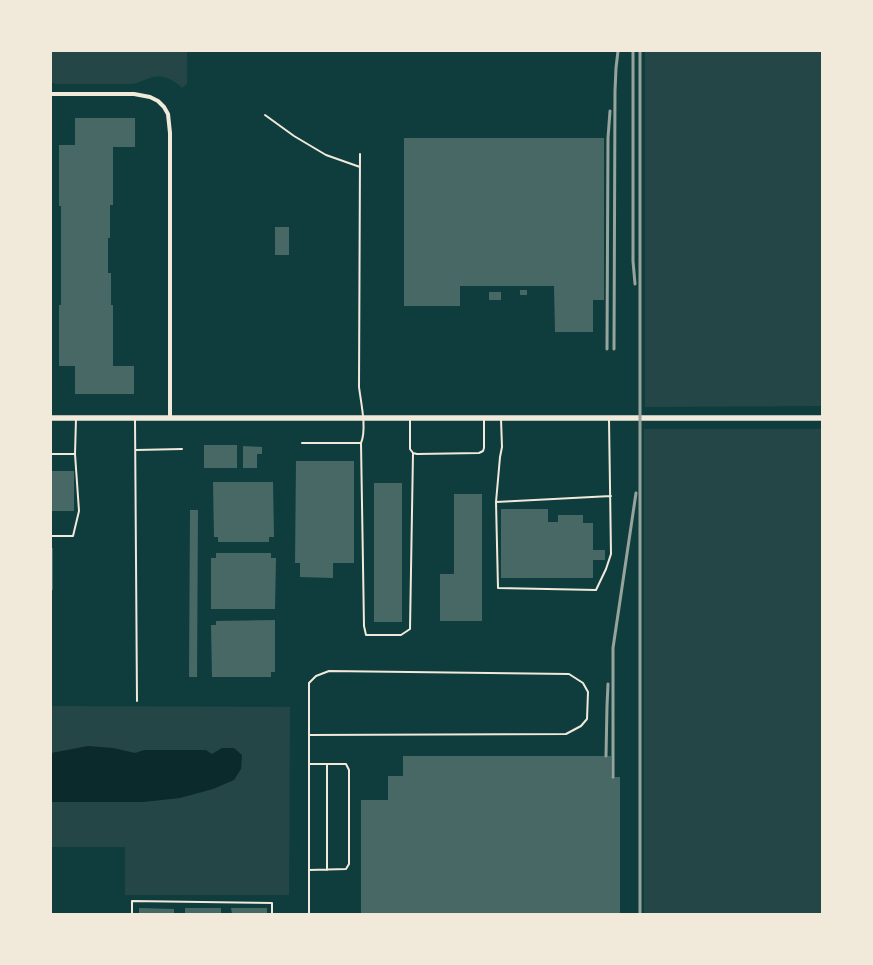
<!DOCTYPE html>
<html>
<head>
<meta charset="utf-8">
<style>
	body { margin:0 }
	#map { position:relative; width:873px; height:965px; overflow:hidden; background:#0f3d3e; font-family:"DM Sans",sans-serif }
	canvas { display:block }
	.frame { position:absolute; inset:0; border:52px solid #f1e9da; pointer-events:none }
</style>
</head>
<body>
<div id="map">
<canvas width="873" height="965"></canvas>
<div class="frame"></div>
</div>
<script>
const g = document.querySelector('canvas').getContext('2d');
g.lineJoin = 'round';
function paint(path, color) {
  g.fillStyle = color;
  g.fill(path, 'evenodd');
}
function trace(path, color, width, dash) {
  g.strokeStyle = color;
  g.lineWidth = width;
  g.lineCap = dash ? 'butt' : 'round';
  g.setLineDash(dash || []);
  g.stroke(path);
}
paint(new Path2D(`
	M 51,51 L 187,51 L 187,84 L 182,88 C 173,79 162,74 150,78 C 143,80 138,83 132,84 L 56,84 L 51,82 Z
	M 645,51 L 822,51 L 822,406 L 645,407 Z
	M 644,429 L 822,429 L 822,914 L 644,914 Z
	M 51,706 L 290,707 L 289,895 L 125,895 L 125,847 L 51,847 Z`), '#244646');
paint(new Path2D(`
	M 88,746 L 113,748 L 135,753 L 144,750 L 206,750 L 212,754 L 222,748 L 234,748 L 242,755 L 241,769 L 234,780 L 213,789 L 180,798 L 143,802 L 51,802 L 51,753 Z`), '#0a2a2b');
paint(new Path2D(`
	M 75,118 L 135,118 L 135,147 L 113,147 L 113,205 L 110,205 L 110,238 L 108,238 L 108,273 L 111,273 L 111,305 L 113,305 L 113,366 L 134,366 L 134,394 L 75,394 L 75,366 L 59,366 L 59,305 L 61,305 L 61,206 L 59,206 L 59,145 L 75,145 Z
	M 404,138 L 604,138 L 604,300 L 593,300 L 593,332 L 555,332 L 554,286 L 460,286 L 460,306 L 404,306 Z
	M 275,227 L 289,227 L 289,255 L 275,255 Z
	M 520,290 L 527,290 L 527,295 L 520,295 Z
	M 489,292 L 501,292 L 501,300 L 489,300 Z
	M 204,445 L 237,445 L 237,468 L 204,468 Z
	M 243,446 L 262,447 L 262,454 L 257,454 L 257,468 L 243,468 Z
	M 296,461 L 354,461 L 354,563 L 333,563 L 333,578 L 300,577 L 300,563 L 295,563 Z
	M 51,471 L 74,471 L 74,511 L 51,511 Z
	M 213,482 L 273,482 L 274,537 L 269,537 L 269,542 L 218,542 L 218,537 L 214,537 Z
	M 374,483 L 402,483 L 402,622 L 374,622 Z
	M 454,494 L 482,494 L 482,621 L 440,621 L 440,574 L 454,574 Z
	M 501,509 L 548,509 L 548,522 L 558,522 L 558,515 L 583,515 L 583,523 L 593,523 L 593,550 L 605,550 L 605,560 L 593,560 L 593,578 L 501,578 Z
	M 190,510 L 198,510 L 197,677 L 189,677 Z
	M 51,548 L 53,548 L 53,590 L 51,590 Z
	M 216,553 L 271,553 L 271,558 L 276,558 L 275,609 L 211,609 L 211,558 L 216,558 Z
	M 275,620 L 275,672 L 271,672 L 271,677 L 212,677 L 211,625 L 216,625 L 216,621 Z
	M 403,756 L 611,756 L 611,777 L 620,777 L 620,914 L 361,914 L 361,800 L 388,800 L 388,776 L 403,776 Z
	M 139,908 L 174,909 L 174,914 L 139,914 Z
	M 185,908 L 221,908 L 221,914 L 185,914 Z
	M 231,908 L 267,908 L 267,914 L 232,914 Z`), '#486865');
trace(new Path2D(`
	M 265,115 L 294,136 L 326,155 L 360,167
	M 135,419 L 137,701
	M 410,419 L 410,449 L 413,453 L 417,454 L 479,453 L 483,451 L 484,448 L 484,419
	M 501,419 L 502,447 L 500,457 L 496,502 L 498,588 L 596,590 L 606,569 L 611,554 L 609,420
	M 302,443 L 361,443 C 367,429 361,403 359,387 L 360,154
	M 361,443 L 364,626 L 366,635 L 401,635 L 410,629 L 413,453
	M 136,450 L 182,449
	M 51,454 L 75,454
	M 496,502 L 611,496
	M 51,536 L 73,536 L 79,511 L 75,454 L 76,419
	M 327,765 L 327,870
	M 309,870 L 346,869 L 349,864 L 349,770 L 346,764 L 310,764
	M 132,914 L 132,901 L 272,903 L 272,914
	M 309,914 L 309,683 L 316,676 L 329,671 L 569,674 L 583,683 L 588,692 L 587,719 L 581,726 L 566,734 L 310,735`), '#f1e9da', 2);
trace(new Path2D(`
	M 51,94 L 134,94 L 150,97 L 158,101 L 164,107 L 168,114 L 170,133 L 170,418`), '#f1e9da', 4);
trace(new Path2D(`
	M 51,418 L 822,418`), '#f1e9da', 5.5);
trace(new Path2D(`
	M 633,51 L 633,261 L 635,284
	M 607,349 L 608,138 L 610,111
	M 614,349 L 615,91 L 616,68 L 618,51
	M 606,756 L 607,706 L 608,684
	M 613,777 L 613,648 L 636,493
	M 640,914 L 640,51`), '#97a49c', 3);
</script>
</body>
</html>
